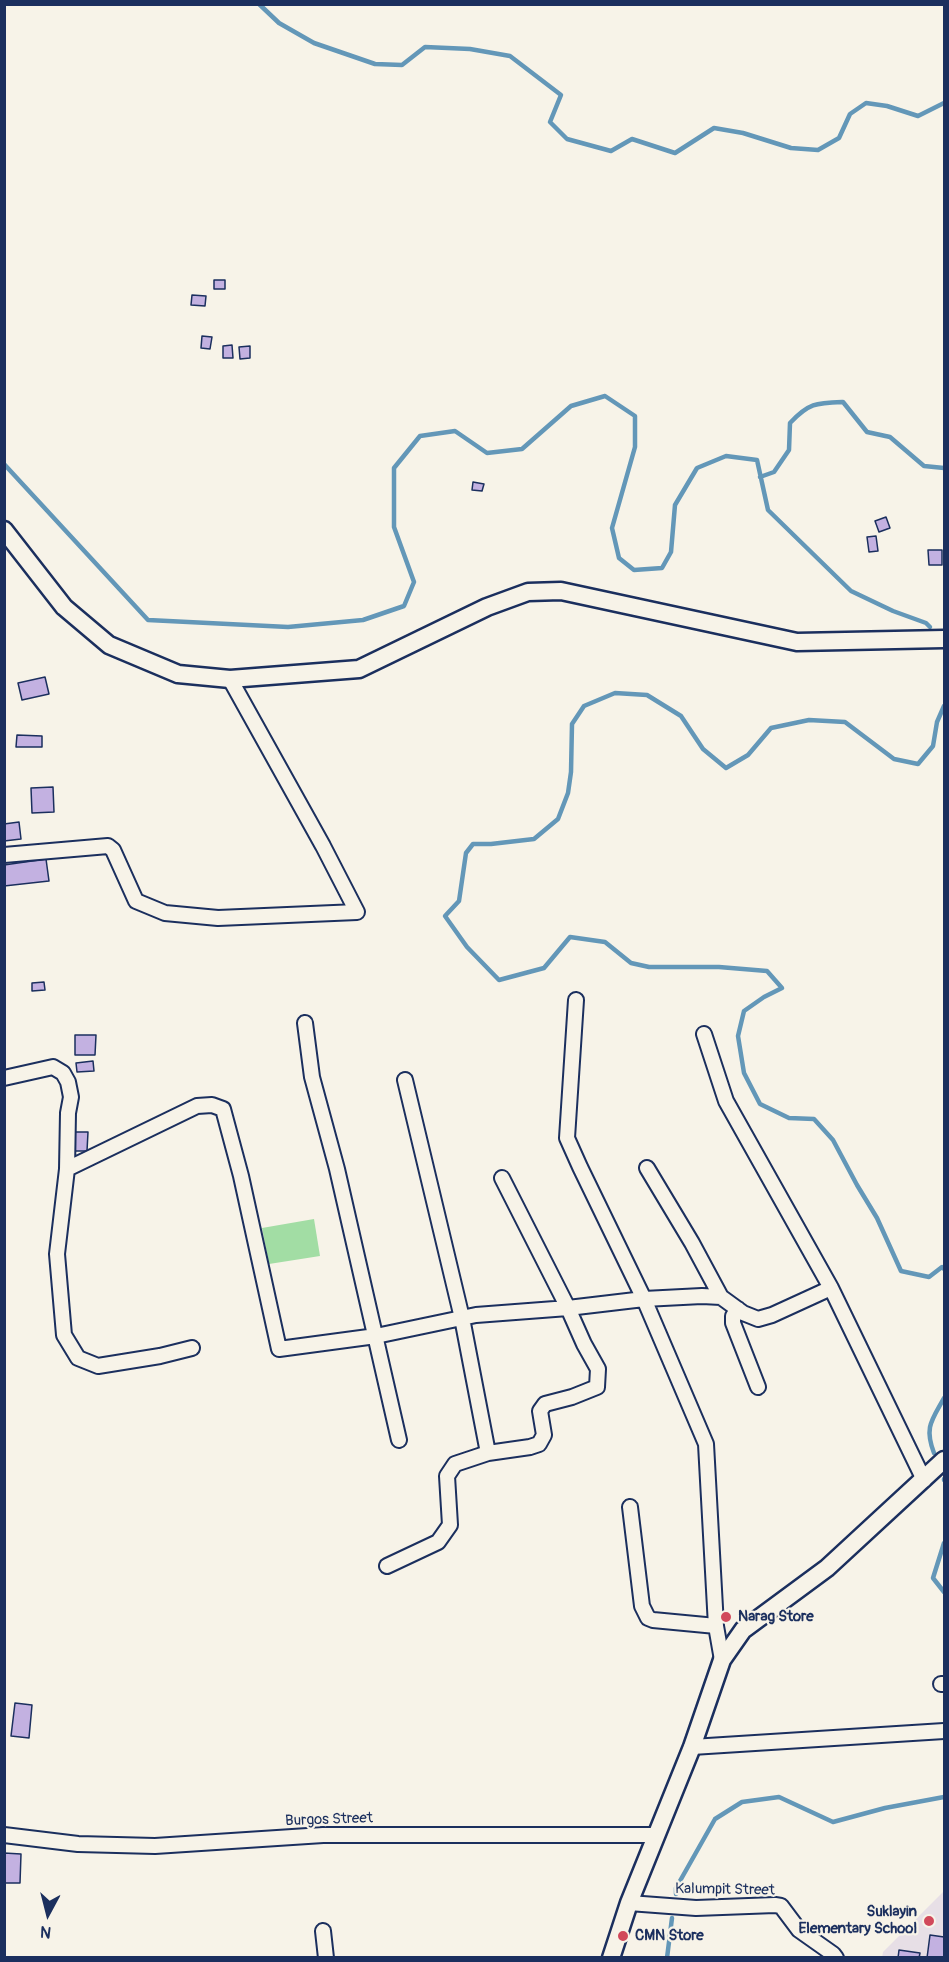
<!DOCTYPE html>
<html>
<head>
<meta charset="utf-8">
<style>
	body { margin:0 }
	#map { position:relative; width:949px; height:1962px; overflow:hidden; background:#f7f3e8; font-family:Pangolin,sans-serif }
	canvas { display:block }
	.frame { position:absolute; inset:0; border:6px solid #1b2f5e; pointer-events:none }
	.north { position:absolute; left:18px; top:1884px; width:60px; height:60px; -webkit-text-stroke:4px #f7f3e8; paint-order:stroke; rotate:187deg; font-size:16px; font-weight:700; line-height:24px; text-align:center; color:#1b2f5e }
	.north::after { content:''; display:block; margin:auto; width:21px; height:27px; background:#1b2f5e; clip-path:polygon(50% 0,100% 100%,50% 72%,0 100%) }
</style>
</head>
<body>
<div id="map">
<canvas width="949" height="1962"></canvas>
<div class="frame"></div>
<div class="north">N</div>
</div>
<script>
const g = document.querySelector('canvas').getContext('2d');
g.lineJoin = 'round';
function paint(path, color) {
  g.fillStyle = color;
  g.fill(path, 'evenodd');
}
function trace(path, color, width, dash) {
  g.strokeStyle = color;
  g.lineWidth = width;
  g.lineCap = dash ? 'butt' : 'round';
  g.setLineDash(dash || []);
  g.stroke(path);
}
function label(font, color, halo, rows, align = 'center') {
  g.font = font + ' Pangolin,sans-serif';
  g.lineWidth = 4.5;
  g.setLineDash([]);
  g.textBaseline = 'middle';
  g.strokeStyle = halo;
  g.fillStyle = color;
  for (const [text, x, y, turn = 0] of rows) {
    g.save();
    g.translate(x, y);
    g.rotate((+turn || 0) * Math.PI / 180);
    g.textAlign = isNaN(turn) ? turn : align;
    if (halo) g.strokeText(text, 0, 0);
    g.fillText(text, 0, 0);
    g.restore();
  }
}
paint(new Path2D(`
	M 944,1891 L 944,1957 L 882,1958 L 883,1952 Z`), '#e7dfe6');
paint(new Path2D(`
	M 314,1219 L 320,1256 L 269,1264 L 262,1228 Z`), '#a2dda4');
trace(new Path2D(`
	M 259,4 L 279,23 L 314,43 L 375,64 L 402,65 L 425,47 L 470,49 L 510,56 L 561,95 L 550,122 L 567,139 L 611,151 L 632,139 L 675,153 L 714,128 L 743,133 L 791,148 L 818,150 L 839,138 L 850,114 L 866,103 L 887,106 L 918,116 L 944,103
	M 4,464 L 148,620 L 288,627 L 363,620 L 404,606 L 414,582 L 394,527 L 394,468 L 420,436 L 455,431 L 487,453 L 522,449 L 571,406 L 605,396 L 635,416 L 635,447 L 612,528 L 619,558 L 634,570 L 662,568 L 671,552 L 675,505 L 697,468 L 726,456 L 757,460 L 768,510 L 851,591 L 893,611 L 926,623 L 930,627
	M 760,477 L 774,472 L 789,450 L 790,423 C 809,403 816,403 843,402 L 867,432 L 890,437 L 924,466 L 944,468
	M 944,706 L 937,722 L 933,746 L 918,764 L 894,759 L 845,722 L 809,720 L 771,728 L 748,755 L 726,768 L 703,749 L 681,716 L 647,695 L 615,693 L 584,706 L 572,724 L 571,772 L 568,793 L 558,819 L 534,839 L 491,844 L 473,844 L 466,853 L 459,901 L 445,916 L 467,947 L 499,980 L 544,968 L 570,937 L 605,942 L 631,963 L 649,967 L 719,967 L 767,971 L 782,988 L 764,997 L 744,1011 L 738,1036 L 744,1073 L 760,1104 L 789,1118 L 814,1119 L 833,1140 L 857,1185 L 877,1218 L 901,1271 L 929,1277 L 942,1267 L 944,1269
	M 934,1453 C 924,1427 932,1420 944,1398
	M 944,1479 L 944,1480
	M 944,1543 L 933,1578 L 944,1592
	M 676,1894 L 676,1888 L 715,1819 L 742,1802 L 779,1797 L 833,1822 L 885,1808 L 944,1797
	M 667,1958 L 672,1918`), '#6397b8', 4.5);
const building = new Path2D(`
	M 214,280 L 225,280 L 225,289 L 214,289 Z
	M 192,295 L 206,296 L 205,306 L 191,305 Z
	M 202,336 L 212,337 L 210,349 L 201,348 Z
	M 232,345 L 233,358 L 223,358 L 223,346 Z
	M 250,346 L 250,358 L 240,359 L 239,347 Z
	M 473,482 L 484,484 L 482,491 L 472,490 Z
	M 886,517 L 890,528 L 879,532 L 875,521 Z
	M 876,536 L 878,551 L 869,552 L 867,537 Z
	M 928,550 L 942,550 L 942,565 L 929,565 Z
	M 45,677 L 49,694 L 22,700 L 18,683 Z
	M 17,735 L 42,736 L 42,747 L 16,747 Z
	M 53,787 L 54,812 L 32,813 L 31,788 Z
	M 19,822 L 21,839 L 4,841 L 4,824 Z
	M 46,859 L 49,881 L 4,886 L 4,865 Z
	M 44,982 L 45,990 L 32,991 L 32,983 Z
	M 75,1035 L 96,1035 L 95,1055 L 75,1055 Z
	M 93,1061 L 94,1071 L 77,1072 L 76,1063 Z
	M 71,1132 L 88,1132 L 87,1151 L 71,1151 Z
	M 15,1703 L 32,1705 L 29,1738 L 11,1736 Z
	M 4,1853 L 21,1854 L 20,1883 L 4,1883 Z
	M 930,1935 L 944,1937 L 944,1958 L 927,1958 Z
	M 899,1950 L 920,1953 L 919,1958 L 898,1958 Z`);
paint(building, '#c3b1e1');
trace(building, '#1b2f5e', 1.5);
const minor = new Path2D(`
	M 4,855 L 108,846 L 113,850 L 136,901 L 165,913 L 218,918 L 357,912 L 323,846 L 230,679
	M 576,1000 L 567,1138 L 580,1167 L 644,1299 L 706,1444 L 716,1626 L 722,1660
	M 305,1023 L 312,1077 L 337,1169 L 399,1440
	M 704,1034 L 726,1101 L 831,1288 L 924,1480
	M 4,1078 L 53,1067 L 63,1073 L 68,1082 L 71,1097 L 68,1113 L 67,1169 L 57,1254 L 64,1335 L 78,1358 L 98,1366 L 160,1356 L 192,1348
	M 405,1080 L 462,1318 L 488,1453
	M 647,1168 L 692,1243 L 721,1297
	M 67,1169 L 197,1106 L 212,1105 L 223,1109 L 241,1176 L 279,1349 L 376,1336 L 476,1315 L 568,1308 L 644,1299 L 702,1296 L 721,1297 L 743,1313 L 758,1319 L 772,1315 L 831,1288
	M 738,1309 L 733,1316 L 733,1323 L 758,1387
	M 630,1507 L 642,1606 L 648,1618 L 653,1620 L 716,1626
	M 387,1566 L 438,1542 L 450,1525 L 447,1476 L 455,1464 L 488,1453 L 530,1447 L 539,1444 L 544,1435 L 540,1411 L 545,1404 L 572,1397 L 597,1387 L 598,1369 L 584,1344 L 568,1308 L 502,1178
	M 941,1684 L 944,1684
	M 692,1747 L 944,1731
	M 4,1835 L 78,1844 L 155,1846 L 323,1835 L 656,1835
	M 629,1903 L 696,1908 L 775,1905 L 781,1906 L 799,1930 L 833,1954 L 836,1958
	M 323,1931 L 326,1958`);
const tertiary = new Path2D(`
	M 4,530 L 64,607 L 109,645 L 178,674 L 230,679 L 359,669 L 487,607 L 528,592 L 561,591 L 797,642 L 944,639
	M 611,1958 L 629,1903 L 692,1747 L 722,1660 L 743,1630 L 827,1568 L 944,1460`);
trace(minor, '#1b2f5e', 18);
trace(tertiary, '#1b2f5e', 21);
trace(minor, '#f7f3e8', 14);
trace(tertiary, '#f7f3e8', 16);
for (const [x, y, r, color] of [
	[726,1617,6,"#d1495b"],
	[929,1921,6,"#d1495b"],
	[623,1936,6,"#d1495b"]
]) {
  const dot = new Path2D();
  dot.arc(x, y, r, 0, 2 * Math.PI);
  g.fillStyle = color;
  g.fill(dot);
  trace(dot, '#f7f3e8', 2);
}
label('bold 15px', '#1b2f5e', '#f7f3e8', [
	["Narag Store",738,1617],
	["Suklayin",917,1912,"right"],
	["Elementary School",917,1929,"right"],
	["CMN Store",635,1936]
], 'left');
label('15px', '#1b2f5e', '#f7f3e8', [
	["Burgos Street",329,1820,-2],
	["Kalumpit Street",725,1890,1]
]);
</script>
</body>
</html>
